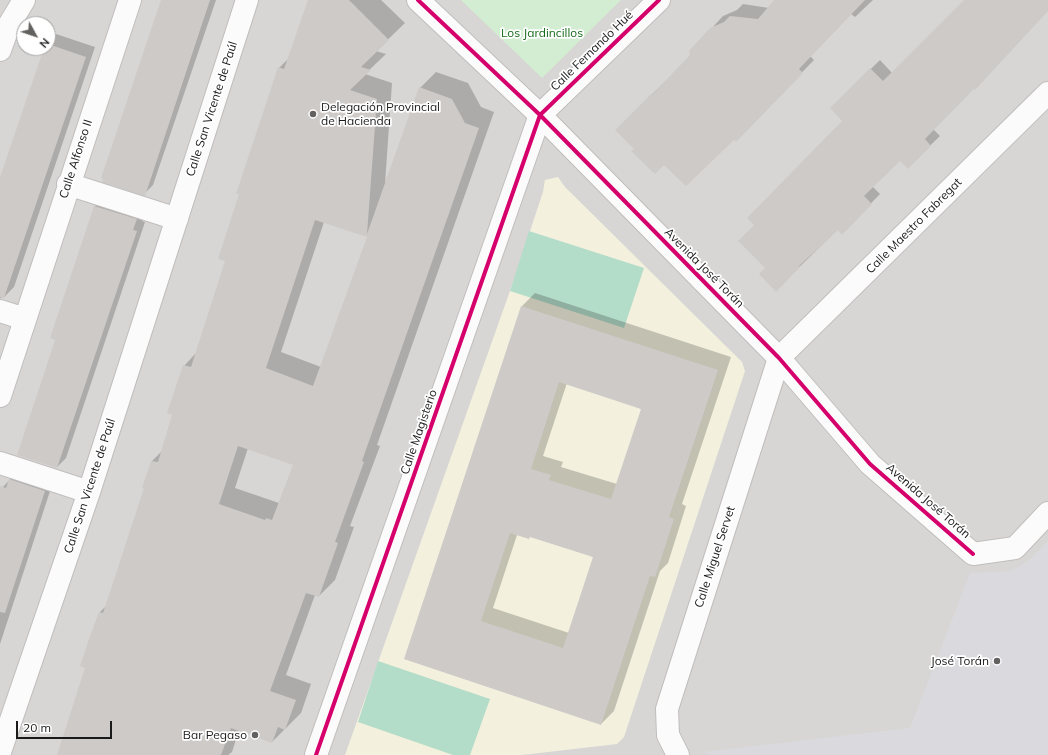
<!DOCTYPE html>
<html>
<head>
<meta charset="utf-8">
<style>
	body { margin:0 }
	#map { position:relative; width:1048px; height:755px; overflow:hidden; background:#e9e6e3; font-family:Mulish,sans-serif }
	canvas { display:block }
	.north { position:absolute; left:16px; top:16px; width:40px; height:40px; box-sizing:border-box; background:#fff; border:1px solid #a3a3a3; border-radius:50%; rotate:130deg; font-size:11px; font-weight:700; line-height:16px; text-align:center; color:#1a1a1a }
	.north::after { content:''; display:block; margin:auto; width:14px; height:18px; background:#626160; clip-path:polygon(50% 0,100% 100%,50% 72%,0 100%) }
	.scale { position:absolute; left:16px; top:721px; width:96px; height:18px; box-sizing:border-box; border:2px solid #1a1a1a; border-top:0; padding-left:5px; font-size:12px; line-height:14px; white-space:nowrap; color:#1a1a1a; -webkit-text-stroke:3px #fff; paint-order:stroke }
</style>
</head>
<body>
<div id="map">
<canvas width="1048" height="755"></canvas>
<div class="north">N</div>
<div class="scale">20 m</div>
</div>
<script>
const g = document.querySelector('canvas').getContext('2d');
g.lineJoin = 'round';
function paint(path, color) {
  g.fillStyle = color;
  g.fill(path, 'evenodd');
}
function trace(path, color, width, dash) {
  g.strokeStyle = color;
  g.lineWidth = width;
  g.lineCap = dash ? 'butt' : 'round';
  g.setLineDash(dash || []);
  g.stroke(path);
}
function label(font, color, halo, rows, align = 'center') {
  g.font = font + ' Mulish,sans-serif';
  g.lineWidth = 3.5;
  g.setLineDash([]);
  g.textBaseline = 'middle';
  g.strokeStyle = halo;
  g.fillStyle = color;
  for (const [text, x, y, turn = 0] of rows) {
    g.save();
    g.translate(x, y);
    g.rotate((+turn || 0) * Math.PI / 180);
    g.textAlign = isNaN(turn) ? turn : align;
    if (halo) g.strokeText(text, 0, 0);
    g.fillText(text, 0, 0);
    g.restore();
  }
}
paint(new Path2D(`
	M 0,0 L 1048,0 L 1048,755 L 0,755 ZM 24,24 L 48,24 L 48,48 L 24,48 Z`), '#d8d6d4');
paint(new Path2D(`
	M 558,177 L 565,187 L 742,362 L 745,371 L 624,737 L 617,744 L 522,755 L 345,755 L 510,291 L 543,192 L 545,180 Z`), '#f3f1de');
paint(new Path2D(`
	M 461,0 L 621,0 L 542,78 Z`), '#d2edd1');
paint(new Path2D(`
	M 529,231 L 644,268 L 624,328 L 510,291 Z
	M 378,661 L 490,699 L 470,755 L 453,755 L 358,722 Z`), '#b3dcc9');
paint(new Path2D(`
	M 1048,541 L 1048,755 L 710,755 L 703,752 L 910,728 L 970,573 L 1011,571 L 1028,561 Z`), '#dad9dd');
paint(new Path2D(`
	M 162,0 L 216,0 L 153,185 L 144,194 Z
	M 309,0 L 381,0 L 405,23 L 376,51 L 386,54 L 365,74 L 392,83 L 385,184 L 420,88 L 436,72 L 468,83 L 481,107 L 494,112 L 377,445 L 380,446 L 350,526 L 354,527 L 335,580 L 319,596 L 315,595 L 286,675 L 311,684 L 301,713 L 272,742 L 239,730 L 232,752 L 228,755 L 58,755 L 86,667 L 100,612 L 106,606 L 145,488 L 143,487 L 152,461 L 162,451 L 173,414 L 184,366 L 196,353 L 226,260 L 279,68 L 289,58 ZM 324,222 L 368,236 L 321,367 L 281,352 ZM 248,448 L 294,464 L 279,503 L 235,488 Z
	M 776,0 L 873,0 L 855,17 L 851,14 L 810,56 L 814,60 L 736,140 L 734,138 L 664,164 L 635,149 L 616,130 L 691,56 L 711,29 L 723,16 L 737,10 L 743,4 L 769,8 Z
	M 975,0 L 1048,0 L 1048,10 L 933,129 L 940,136 L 908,167 L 900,160 L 872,186 L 880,194 L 842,233 L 838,229 L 776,290 L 766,268 L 755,225 L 844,121 L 831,108 L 880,60 L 892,73 Z
	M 56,34 L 95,47 L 14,287 L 4,297 L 0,298 L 0,180 L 45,48 L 48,48 L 48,42 Z
	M 104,197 L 145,210 L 142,221 L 145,222 L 66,458 L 57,467 L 56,339 L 51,337 L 95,206 Z
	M 535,293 L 731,357 L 682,504 L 686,506 L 668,563 L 660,571 L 614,711 L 601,724 L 405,659 L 522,306 ZM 567,383 L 642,409 L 617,484 L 561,467 L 563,462 L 543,456 ZM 517,535 L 531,536 L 594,557 L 569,633 L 493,608 Z
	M 18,471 L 53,482 L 0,644 L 0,497 L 3,487 Z`), '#0003');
paint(new Path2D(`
	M 161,0 L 210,0 L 145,196 L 102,182 L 103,179 L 101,178 Z
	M 308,0 L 349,0 L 389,40 L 361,67 L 371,70 L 350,90 L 377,99 L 367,234 L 419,87 L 452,99 L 465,123 L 479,128 L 362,461 L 364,462 L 335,542 L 338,543 L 319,597 L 306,593 L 270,691 L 296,700 L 285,730 L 278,727 L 272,743 L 231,728 L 221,755 L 57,755 L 85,668 L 80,666 L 89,639 L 99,612 L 103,613 L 144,488 L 142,488 L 151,461 L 158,462 L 172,415 L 167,413 L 183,365 L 191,367 L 225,261 L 218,259 L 239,194 L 236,194 L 278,67 L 284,69 ZM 315,220 L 367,237 L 313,386 L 266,368 ZM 238,446 L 293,465 L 272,520 L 266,518 L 265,520 L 219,504 Z
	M 774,0 L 865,0 L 799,69 L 803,73 L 736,142 L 734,140 L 686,186 L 664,165 L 655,174 L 631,151 L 634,149 L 615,130 L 651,94 L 652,95 L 690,55 L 689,51 L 710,28 L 724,22 L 730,16 L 758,19 Z
	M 964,0 L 1048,0 L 1048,11 L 975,90 L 974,89 L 925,139 L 931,146 L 908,169 L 900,161 L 864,196 L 872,204 L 842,235 L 838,230 L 799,266 L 800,267 L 776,292 L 759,274 L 765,268 L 738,241 L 754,225 L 747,218 L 842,121 L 830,108 L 870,68 L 883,81 Z
	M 48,44 L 86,57 L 4,298 L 0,297 L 0,177 L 44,48 L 48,48 Z
	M 94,206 L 137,219 L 133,230 L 137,231 L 57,468 L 17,455 L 55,340 L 50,338 Z
	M 521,306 L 718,370 L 669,517 L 674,519 L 655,577 L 650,576 L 601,725 L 404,659 ZM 559,382 L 641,409 L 611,499 L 549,480 L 551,475 L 531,469 ZM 510,533 L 529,539 L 530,537 L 593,557 L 563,648 L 481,621 Z
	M 9,479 L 45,491 L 5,613 L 0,612 L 0,486 L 6,488 Z`), '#cecac8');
const minor = new Path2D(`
	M 418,0 L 540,115 L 779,358 L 870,464 L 973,554 L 1015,548 L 1048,513
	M 0,50 L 9,25 L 24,0
	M 68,184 L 177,219
	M 0,311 L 25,319
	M 0,396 L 130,0
	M 0,463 L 89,492
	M 0,752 L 89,492 L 247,0
	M 316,755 L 540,115 L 659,0
	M 678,755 L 668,735 L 667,709 L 779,358 L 1048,93`);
trace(minor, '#c0bebd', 24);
trace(minor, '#fcfbfb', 22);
trace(new Path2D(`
	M 418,0 L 540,115 L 779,358 L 870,464 L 973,554
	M 316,755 L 540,115 L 659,0`), '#d6006c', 4);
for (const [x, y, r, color] of [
	[313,114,4,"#626160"],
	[997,661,4,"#626160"],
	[255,735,4,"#626160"]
]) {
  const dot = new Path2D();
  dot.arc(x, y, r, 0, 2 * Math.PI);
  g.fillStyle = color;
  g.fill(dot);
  trace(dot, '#fff', 1.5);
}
label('12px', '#166b1a', '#fff', [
	["Los Jardincillos",542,33]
]);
label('12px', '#1a1a1a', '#fff', [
	["Calle Fernando Hué",592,51,-44],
	["Calle San Vicente de Paúl",212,109,-72],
	["Calle Alfonso II",76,159,-72],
	["Calle Maestro Fabregat",914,226,-45],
	["Avenida José Torán",704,268,45],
	["Calle Magisterio",419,432,-71],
	["Calle San Vicente de Paúl",90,486,-72],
	["Avenida José Torán",928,501,41],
	["Calle Miguel Servet",715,557,-72]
]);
label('12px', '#1a1a1a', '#fff', [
	["Delegación Provincial",321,107,"left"],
	["de Hacienda",321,121,"left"],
	["José Torán",989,661],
	["Bar Pegaso",247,735]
], 'right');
</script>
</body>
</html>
